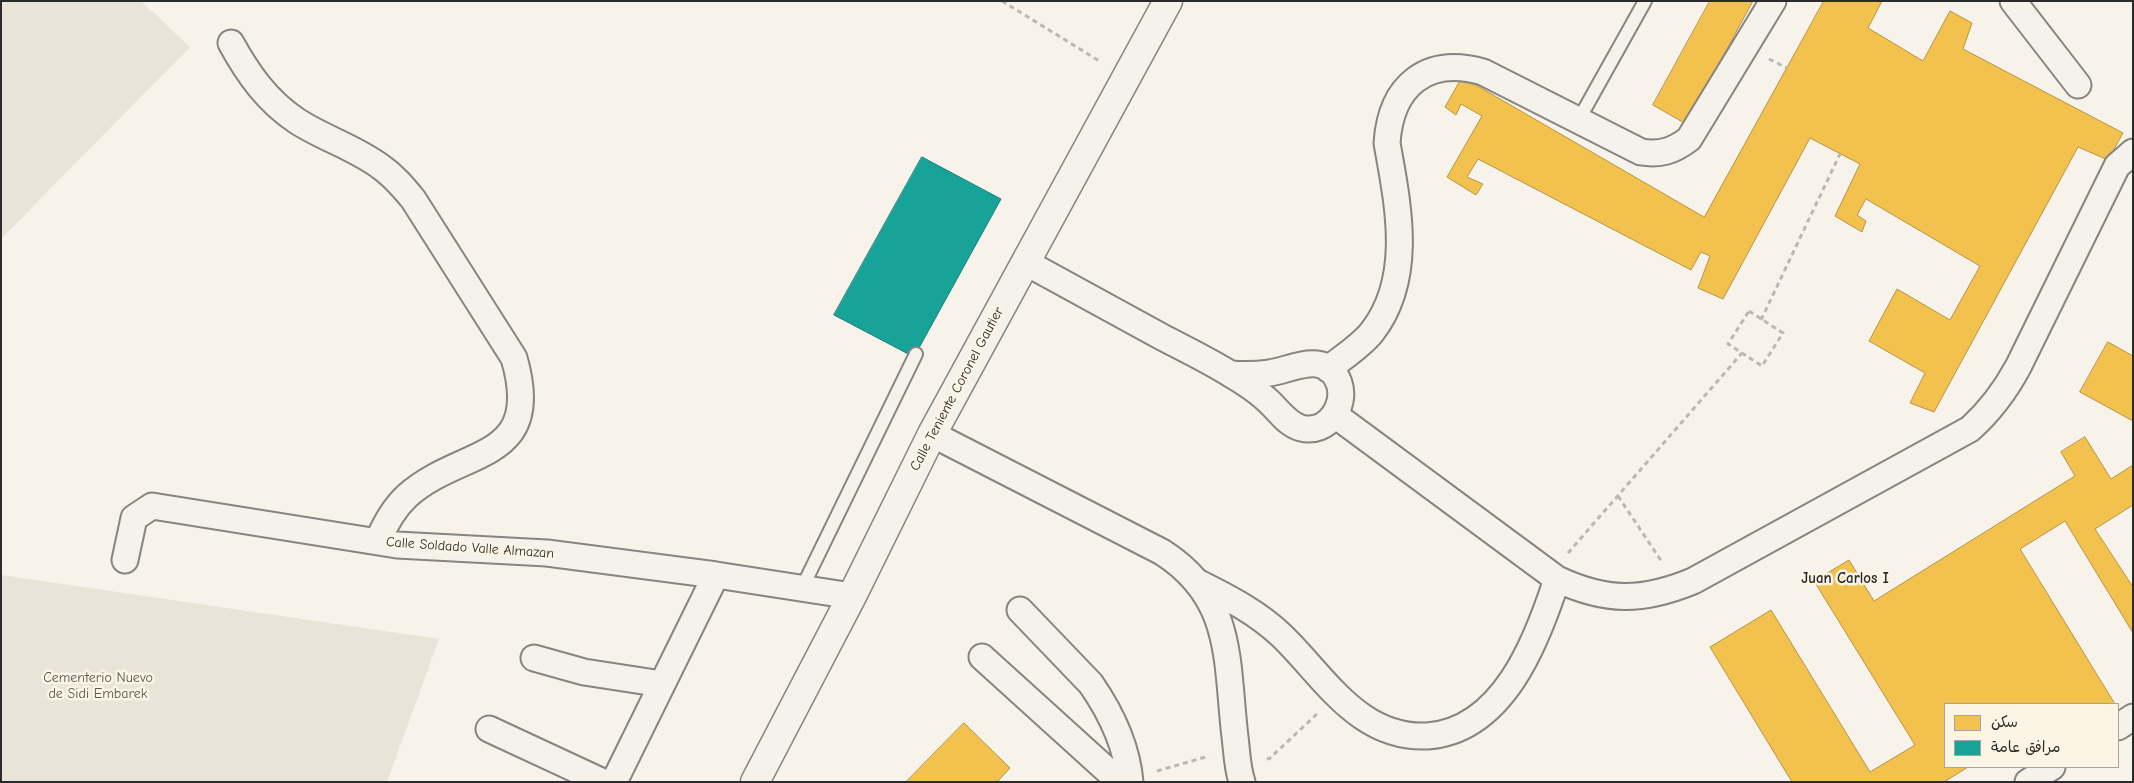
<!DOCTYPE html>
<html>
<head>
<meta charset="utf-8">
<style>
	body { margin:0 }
	#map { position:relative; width:2134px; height:783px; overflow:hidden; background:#f7f3ea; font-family:"Comic Neue","Playpen Sans Arabic",sans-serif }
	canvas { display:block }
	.frame { position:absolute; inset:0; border:2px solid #2b2b2b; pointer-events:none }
	.legend { position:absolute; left:1944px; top:703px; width:175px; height:65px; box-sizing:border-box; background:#fcf5e5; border:1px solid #a8a49b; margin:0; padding:6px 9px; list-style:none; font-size:15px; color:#2b2b2b }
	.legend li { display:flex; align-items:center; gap:10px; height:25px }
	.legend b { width:25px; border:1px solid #a8a49b }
</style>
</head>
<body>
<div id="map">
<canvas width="2134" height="783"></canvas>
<div class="frame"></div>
<ul class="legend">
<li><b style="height:14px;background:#f2c14e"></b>سكن</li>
<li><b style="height:14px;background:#17a398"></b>مرافق عامة</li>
</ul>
</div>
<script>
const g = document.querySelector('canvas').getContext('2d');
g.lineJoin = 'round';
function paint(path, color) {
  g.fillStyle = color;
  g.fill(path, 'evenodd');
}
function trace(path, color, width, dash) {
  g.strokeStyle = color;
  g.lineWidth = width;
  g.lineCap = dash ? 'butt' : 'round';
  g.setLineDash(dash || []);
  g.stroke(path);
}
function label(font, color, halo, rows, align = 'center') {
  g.font = font + ' "Comic Neue",sans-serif';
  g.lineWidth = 5;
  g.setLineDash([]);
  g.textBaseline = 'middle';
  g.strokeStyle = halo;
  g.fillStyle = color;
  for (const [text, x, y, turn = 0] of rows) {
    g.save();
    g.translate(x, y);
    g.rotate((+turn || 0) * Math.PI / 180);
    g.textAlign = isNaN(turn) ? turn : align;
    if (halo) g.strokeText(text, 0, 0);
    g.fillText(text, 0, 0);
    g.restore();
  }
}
paint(new Path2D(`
	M 1,1 L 141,1 L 190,47 L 1,239 Z
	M 1,575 L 439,639 L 387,782 L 1,782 Z`), '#e9e4d8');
const homes = new Path2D(`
	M 1710,1 L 1753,1 L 1686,124 L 1653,105 Z
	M 1824,1 L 1882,1 L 1868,28 L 1923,61 L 1950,11 L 1972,23 L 1963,49 L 2123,133 L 2108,160 L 2078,147 L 1934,412 L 1910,403 L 1925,373 L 1869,341 L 1897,289 L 1950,320 L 1980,266 L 1866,199 L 1857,215 L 1866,221 L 1862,232 L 1835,216 L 1860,164 L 1810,138 L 1723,299 L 1698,288 L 1710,256 L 1701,252 L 1691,270 L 1478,159 L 1467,177 L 1483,184 L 1476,195 L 1447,177 L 1482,116 L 1461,104 L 1456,115 L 1445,107 L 1462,77 L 1704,217 Z
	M 2108,342 L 2133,356 L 2133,421 L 2080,392 Z
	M 2085,437 L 2111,479 L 2133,465 L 2133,505 L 2095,529 L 2133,587 L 2133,633 L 2065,521 L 2020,549 L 2115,704 L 1945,704 L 1945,767 L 1968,767 L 1944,782 L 1792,782 L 1710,647 L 1771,610 L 1870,772 L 1915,745 L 1814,581 L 1849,560 L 1874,601 L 2075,476 L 2061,452 Z
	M 964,723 L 1010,768 L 997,782 L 906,782 Z`);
paint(homes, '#f2c14e');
trace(homes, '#b69444', 1);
const public = new Path2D(`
	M 922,157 L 1001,199 L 914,357 L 834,315 Z`);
paint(public, '#17a398');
trace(public, '#1d7f77', 1);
const lane = new Path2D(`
	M 1578,121 L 1645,1
	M 802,588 L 916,354`);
const street = new Path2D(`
	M 2013,1 L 2078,85
	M 231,43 C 248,74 267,101 297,121 C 323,138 356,148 381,167 C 394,176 403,187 413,199 L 514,358 C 545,464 461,447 407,496 C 393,509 385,524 378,541
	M 1025,262 C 1071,287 1116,312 1162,337 C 1185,349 1210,361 1232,375 C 1244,382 1256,390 1266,399 C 1277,408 1286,424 1301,428 C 1327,435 1347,406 1339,383 C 1326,349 1292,370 1269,373 C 1256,375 1244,375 1231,374
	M 1328,369 C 1342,358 1361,346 1372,332 C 1414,278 1398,205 1387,143 C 1391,85 1427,56 1483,72 L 1641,152 C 1661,155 1673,151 1689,139 L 1773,1
	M 1335,415 L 1557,579 C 1606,602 1642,602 1693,581 L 1970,429 C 1990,411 2005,391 2018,367 L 2117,166 L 2133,152
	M 932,434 L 1162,552 C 1234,598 1226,660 1235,737 C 1237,752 1237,767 1242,782
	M 125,560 L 134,518 L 152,506 L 397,545 L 547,553 L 716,575 L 852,596
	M 1199,583 C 1229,598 1258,613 1282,636 C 1309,662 1332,696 1363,717 C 1382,730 1403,737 1427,736 C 1503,731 1537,641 1557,579
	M 1020,610 L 1091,684 C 1111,713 1127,746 1130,782
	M 982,657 L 1120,782
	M 534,658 L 584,672 L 662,684
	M 2118,727 L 2133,717
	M 489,729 L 603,782
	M 614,782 L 716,575
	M 2028,782 L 2052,767`);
const primary = new Path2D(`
	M 755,782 L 852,596 L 932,434 L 1168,1`);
trace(lane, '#878581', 16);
trace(street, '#878581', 29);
trace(primary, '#878581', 31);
trace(new Path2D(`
	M 1002,1 L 1101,62
	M 1769,59 L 1787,68
	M 1749,311 L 1783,333 L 1762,366 L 1728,344 Z
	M 1761,320 L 1840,154
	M 1618,496 L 1662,562
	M 1568,553 L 1742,353
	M 1267,758 L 1269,759 L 1317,714
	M 1157,771 L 1209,756`), '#bbb8b4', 3, [5, 4]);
trace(lane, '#f5f2ec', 12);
trace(street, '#f5f2ec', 25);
trace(primary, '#f5f2ec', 28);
label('14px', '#2b2b2b', '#fcf5e5', [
	["Calle Teniente Coronel Gautier",957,389,-62],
	["Calle Soldado Valle Almazan",470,548,4]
]);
label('14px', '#585653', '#fcf5e5', [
	["Cementerio Nuevo",98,678],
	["de Sidi Embarek",98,694]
]);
label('bold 15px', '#2b2b2b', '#fcf5e5', [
	["Juan Carlos I",1845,579]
]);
</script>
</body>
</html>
